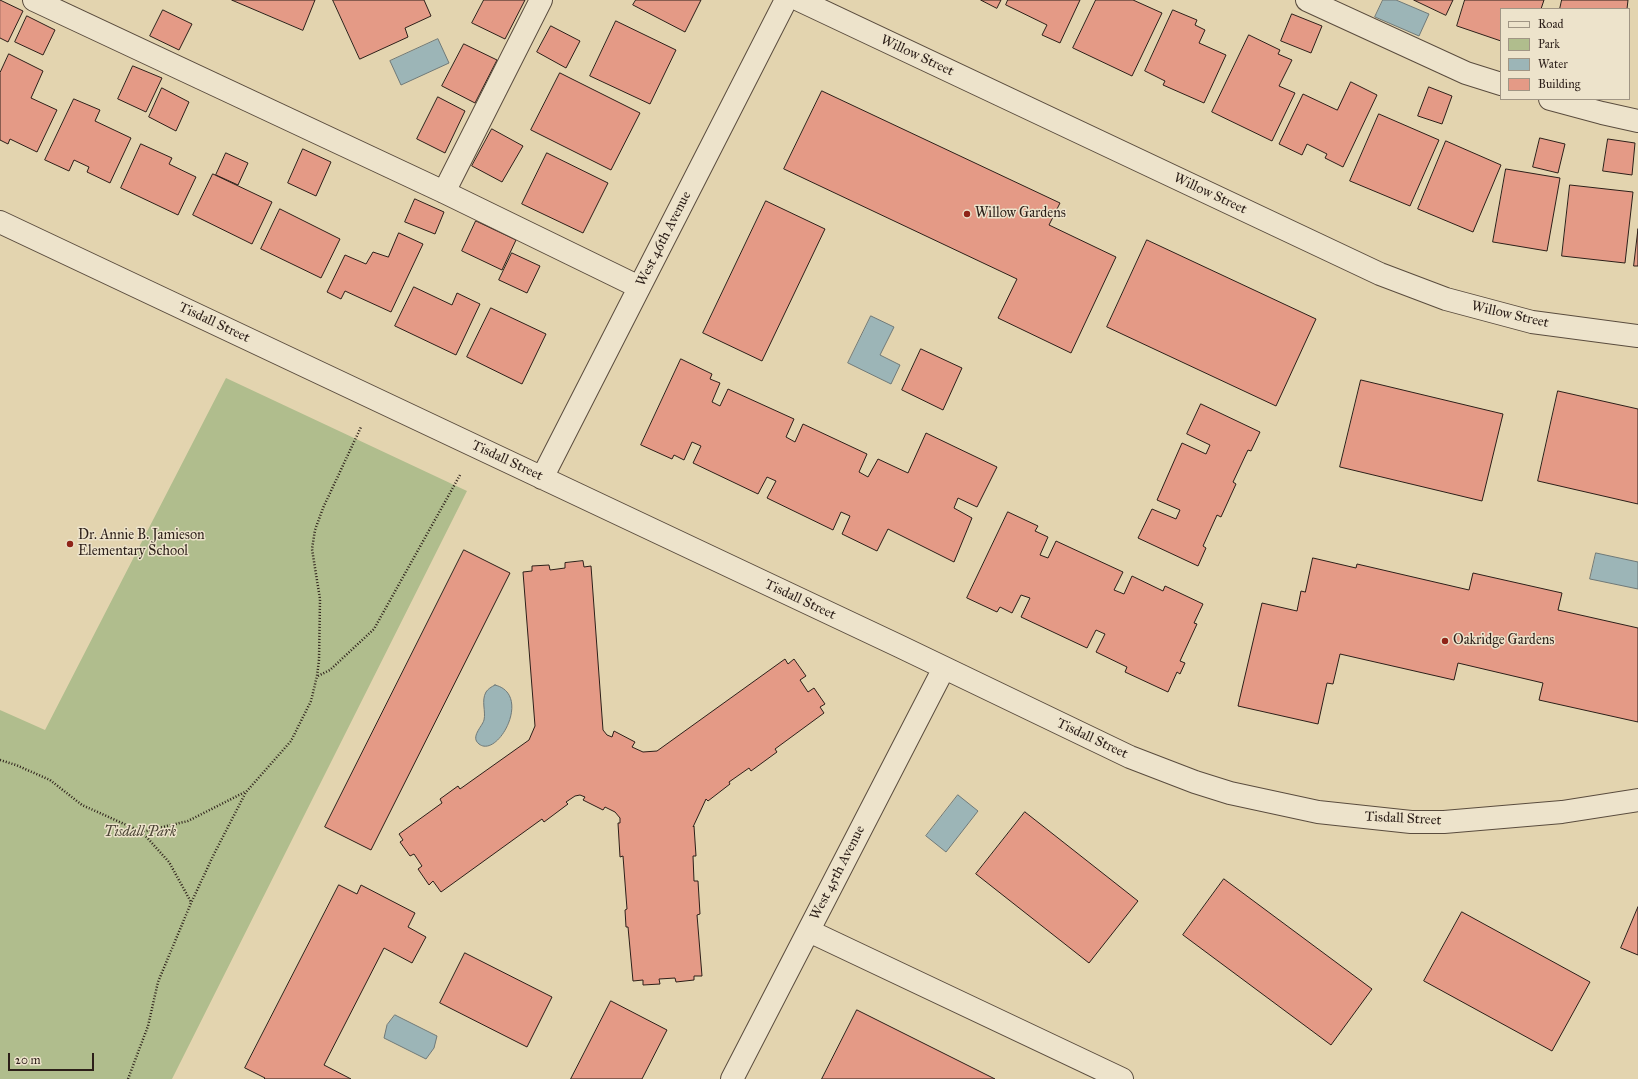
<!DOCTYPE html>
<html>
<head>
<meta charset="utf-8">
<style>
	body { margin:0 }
	#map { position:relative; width:1638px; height:1079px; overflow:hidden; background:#e3d4af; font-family:"IM FELL Great Primer",serif }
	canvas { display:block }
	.legend { position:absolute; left:1500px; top:8px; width:130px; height:92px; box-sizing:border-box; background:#ede3cb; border:1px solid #a09584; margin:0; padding:5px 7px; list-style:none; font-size:12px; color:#2c1f19 }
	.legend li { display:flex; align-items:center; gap:8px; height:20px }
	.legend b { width:20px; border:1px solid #a09584 }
	.scale { position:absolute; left:8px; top:1053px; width:86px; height:18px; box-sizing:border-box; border:2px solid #2c1f19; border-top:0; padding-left:5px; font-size:12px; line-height:14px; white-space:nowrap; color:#2c1f19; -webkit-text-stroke:3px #ede3cb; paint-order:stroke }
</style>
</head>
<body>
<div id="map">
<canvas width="1638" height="1079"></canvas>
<ul class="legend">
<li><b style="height:5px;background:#ede3cb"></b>Road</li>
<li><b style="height:11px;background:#b0bd8d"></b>Park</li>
<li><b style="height:11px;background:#9cb5b7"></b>Water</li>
<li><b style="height:11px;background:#e49a86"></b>Building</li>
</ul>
<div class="scale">20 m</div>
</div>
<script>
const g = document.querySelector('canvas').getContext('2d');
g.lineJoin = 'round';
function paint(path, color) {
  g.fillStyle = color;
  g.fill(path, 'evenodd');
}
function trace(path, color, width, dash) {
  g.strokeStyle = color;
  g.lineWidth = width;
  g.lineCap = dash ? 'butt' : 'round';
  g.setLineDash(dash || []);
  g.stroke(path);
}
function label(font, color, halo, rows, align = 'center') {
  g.font = font + ' "IM FELL Great Primer",serif';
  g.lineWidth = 3;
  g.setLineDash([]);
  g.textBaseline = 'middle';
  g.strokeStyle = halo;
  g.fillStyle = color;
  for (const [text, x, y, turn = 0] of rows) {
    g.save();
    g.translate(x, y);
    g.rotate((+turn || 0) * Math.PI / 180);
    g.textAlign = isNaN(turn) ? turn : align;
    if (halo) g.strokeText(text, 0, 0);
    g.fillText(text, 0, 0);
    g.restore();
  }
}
paint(new Path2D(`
	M 226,378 L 467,491 L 172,1079 L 0,1079 L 0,710 L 45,730 Z`), '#b0bd8d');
const water = new Path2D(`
	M 1383,0 L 1396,0 L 1429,14 L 1419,36 L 1375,17 Z
	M 438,39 L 449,63 L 401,85 L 390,61 Z
	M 871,316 L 894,327 L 880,355 L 900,365 L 891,384 L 848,363 Z
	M 1596,553 L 1638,562 L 1638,589 L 1590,579 Z
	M 495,685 C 533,694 498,759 479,744 C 470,737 482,727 484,720 C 486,711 481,701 486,692 C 488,689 491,687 495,685 Z
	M 958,795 L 978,811 L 946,852 L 926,836 Z
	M 395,1015 L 437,1036 L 434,1048 L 426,1059 L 384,1038 L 387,1025 Z`);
paint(water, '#9cb5b7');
trace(water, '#6f7978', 1);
const building = new Path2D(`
	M 0,0 L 23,11 L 8,42 L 0,38 Z
	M 232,0 L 315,0 L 303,30 Z
	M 333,0 L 424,0 L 431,16 L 405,28 L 408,37 L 360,59 Z
	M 484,0 L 525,0 L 505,39 L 472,23 Z
	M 636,0 L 701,0 L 685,32 L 633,5 Z
	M 981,0 L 1001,0 L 997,8 Z
	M 1008,0 L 1080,0 L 1060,43 L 1042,35 L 1047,25 L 1006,5 Z
	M 1096,0 L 1133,0 L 1162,13 L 1132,76 L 1073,48 Z
	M 1414,0 L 1453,0 L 1446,15 Z
	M 1465,0 L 1544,0 L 1541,9 L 1501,9 L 1501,41 L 1457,26 Z
	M 1562,0 L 1628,0 L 1627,9 L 1560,9 Z
	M 163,10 L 192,24 L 179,50 L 150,36 Z
	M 1173,10 L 1197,20 L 1195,25 L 1205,30 L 1199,43 L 1226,55 L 1204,103 L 1163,85 L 1165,81 L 1145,71 Z
	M 1292,14 L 1322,26 L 1311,53 L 1281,41 Z
	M 27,16 L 55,30 L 43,55 L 15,42 Z
	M 616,21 L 676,50 L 650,104 L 590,76 Z
	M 551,26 L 580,41 L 566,68 L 537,52 Z
	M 1249,35 L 1280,50 L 1278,54 L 1292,60 L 1279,86 L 1295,93 L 1272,141 L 1212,112 Z
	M 464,44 L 497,60 L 475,103 L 442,86 Z
	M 9,54 L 43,71 L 31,98 L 57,110 L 37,152 L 10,139 L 8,144 L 0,140 L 0,73 Z
	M 133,66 L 162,78 L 146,112 L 118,99 Z
	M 560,73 L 640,113 L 611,170 L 531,130 Z
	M 1351,82 L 1377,95 L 1343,167 L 1325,158 L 1327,154 L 1307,144 L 1302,155 L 1279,144 L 1303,94 L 1337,110 Z
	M 1429,87 L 1452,96 L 1442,124 L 1418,116 Z
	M 162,88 L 189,102 L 176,131 L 149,117 Z
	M 822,91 L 1060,203 L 1049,225 L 1116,257 L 1071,353 L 998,318 L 1017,279 L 784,169 Z
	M 438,97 L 465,111 L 445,153 L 417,139 Z
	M 74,99 L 100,110 L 95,121 L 131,138 L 110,183 L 87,172 L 89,167 L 74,160 L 69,171 L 45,160 Z
	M 1379,114 L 1439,140 L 1410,206 L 1350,181 Z
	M 492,129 L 523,146 L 502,182 L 472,166 Z
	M 1540,138 L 1565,144 L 1558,173 L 1533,167 Z
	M 1608,139 L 1635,143 L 1632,175 L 1603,171 Z
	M 1446,141 L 1501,165 L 1473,232 L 1418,209 Z
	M 141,144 L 172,158 L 169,164 L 196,177 L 178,215 L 121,188 Z
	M 303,149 L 331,162 L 316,196 L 288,183 Z
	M 226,153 L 248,163 L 238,185 L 216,175 Z
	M 547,153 L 608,183 L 583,233 L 522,204 Z
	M 1506,169 L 1560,178 L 1547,251 L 1493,242 Z
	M 213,174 L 272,202 L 252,244 L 193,215 Z
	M 1570,185 L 1633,192 L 1625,263 L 1562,256 Z
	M 415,199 L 444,212 L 435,234 L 405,222 Z
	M 766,201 L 825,229 L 762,361 L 703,333 Z
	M 280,209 L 340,239 L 321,278 L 261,249 Z
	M 476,221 L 516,240 L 502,270 L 462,251 Z
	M 1638,229 L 1638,266 L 1634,266 Z
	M 399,233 L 423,244 L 391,312 L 345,291 L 341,299 L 327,292 L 345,255 L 366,264 L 373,252 L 388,257 Z
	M 1147,240 L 1316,319 L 1276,406 L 1107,327 Z
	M 512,253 L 540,266 L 527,293 L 499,280 Z
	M 414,287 L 452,305 L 457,293 L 480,304 L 456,355 L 395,326 Z
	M 491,308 L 546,334 L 522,384 L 467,357 Z
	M 921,349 L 962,368 L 943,410 L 902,390 Z
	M 681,359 L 712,374 L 710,379 L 720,383 L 712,402 L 720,406 L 728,389 L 794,419 L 786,437 L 795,442 L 803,424 L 867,454 L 859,472 L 868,477 L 878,459 L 908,473 L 926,433 L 997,467 L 977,507 L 958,498 L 954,508 L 972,518 L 954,562 L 888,529 L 877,551 L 842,534 L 850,516 L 841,512 L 833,530 L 767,498 L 776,481 L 767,477 L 758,494 L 693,463 L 701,446 L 692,442 L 684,460 L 674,455 L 672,459 L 641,445 Z
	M 1361,380 L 1503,414 L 1482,501 L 1340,467 Z
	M 1558,391 L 1638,409 L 1638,504 L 1538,481 Z
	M 1201,404 L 1260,432 L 1251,451 L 1248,450 L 1233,482 L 1236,484 L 1221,517 L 1217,515 L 1203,546 L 1206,548 L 1198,566 L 1138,538 L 1152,509 L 1176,519 L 1180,510 L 1157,500 L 1182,443 L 1206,454 L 1210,445 L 1187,434 Z
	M 1008,512 L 1038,526 L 1035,531 L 1048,537 L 1040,555 L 1048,558 L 1056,541 L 1123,572 L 1114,590 L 1124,594 L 1132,576 L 1163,591 L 1165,586 L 1203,604 L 1194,623 L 1197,624 L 1180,661 L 1185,663 L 1180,674 L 1177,672 L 1168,692 L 1125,672 L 1127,667 L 1096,652 L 1105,634 L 1096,630 L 1087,648 L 1021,617 L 1030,598 L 1021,595 L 1012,613 L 1000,607 L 997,612 L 967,598 Z
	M 464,550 L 510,573 L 371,850 L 325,827 Z
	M 1313,558 L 1356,568 L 1357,564 L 1469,590 L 1473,573 L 1562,593 L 1558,610 L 1638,628 L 1638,722 L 1539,700 L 1543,683 L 1458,663 L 1454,680 L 1340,654 L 1333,684 L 1327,683 L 1318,724 L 1238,706 L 1262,603 L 1297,611 L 1301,591 L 1305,592 Z
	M 583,561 L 584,567 L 591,566 L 603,730 L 607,735 L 612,737 L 614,731 L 635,742 L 632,747 L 643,752 L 657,751 L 785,659 L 788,664 L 794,659 L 806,676 L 800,680 L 808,692 L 814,688 L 825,704 L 820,707 L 824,713 L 775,749 L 777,752 L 751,771 L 749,768 L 729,782 L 730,784 L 708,801 L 706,799 L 693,827 L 694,826 L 696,856 L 693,856 L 694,881 L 698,881 L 700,914 L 697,915 L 702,976 L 694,976 L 694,980 L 676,982 L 675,978 L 659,979 L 660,984 L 643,985 L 643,980 L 633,981 L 628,927 L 626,927 L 625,910 L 627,909 L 623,856 L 620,857 L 618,823 L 620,823 L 620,818 L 615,812 L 605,807 L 603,810 L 583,800 L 585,797 L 580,795 L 575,796 L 566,802 L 568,804 L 544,822 L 542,819 L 441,892 L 433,881 L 429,885 L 418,869 L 422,866 L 414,854 L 410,856 L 400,842 L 403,840 L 399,834 L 442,803 L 440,799 L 458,786 L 460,789 L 529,740 L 535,726 L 523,572 L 532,571 L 532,566 L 549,565 L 550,570 L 565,568 L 565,563 Z
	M 1025,812 L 1138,901 L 1089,963 L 976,874 Z
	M 1224,879 L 1372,989 L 1331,1045 L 1183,935 Z
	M 339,885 L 357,894 L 361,885 L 415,913 L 408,927 L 426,937 L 412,963 L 384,948 L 324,1065 L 351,1079 L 264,1079 L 265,1078 L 245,1068 Z
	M 1638,907 L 1638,955 L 1621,948 Z
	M 1462,912 L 1590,982 L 1552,1051 L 1424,981 Z
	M 465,953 L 552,997 L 527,1047 L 440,1003 Z
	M 611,1001 L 667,1030 L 642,1079 L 571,1079 Z
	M 857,1010 L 995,1079 L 822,1079 Z`);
paint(building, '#e49a86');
trace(building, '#2c1f19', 1);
const minor = new Path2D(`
	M 34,0 L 444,192 L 639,287
	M 799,0 L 1380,274 L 1446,299 L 1532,322 L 1638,336
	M 1307,0 L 1466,73 L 1501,84
	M 1550,99 L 1602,113 L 1638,121
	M 444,192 L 541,0
	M 0,222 L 899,646 L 1130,757 L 1195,782 L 1230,793 L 1318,812 L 1411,822 L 1444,822 L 1562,812 L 1638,800
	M 542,478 L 786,0
	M 809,931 L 1122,1079
	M 732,1079 L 944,668`);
trace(minor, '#5a4c3e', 24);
trace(new Path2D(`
	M 318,676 L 330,670 L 374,629 L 460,475
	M 0,760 L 16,765 L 50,780 L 82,805 L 142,832 L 188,821 L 245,792
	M 142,832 L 169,862 L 191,902
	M 128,1079 L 148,1026 L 158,982 L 191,903 L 214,854 L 246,792 L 291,741 L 311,701 L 317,676 L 319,660 L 320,599 L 312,549 L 315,530 L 323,508 L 361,427`), '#2c1f19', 2.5, [1, 2]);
trace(minor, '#ede3cb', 22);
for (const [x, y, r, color] of [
	[967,214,4,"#8f2418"],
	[70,544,4,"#8f2418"],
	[1445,641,4,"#8f2418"]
]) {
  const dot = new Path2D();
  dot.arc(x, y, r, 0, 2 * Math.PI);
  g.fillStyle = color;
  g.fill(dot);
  trace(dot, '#ede3cb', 1.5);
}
label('14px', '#2c1f19', '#ede3cb', [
	["Willow Street",917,56,25],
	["Willow Street",1210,194,25],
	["West 46th Avenue",664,239,-63],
	["Willow Street",1510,315,13],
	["Tisdall Street",214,323,25],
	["Tisdall Street",507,461,25],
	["Tisdall Street",800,600,25],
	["Tisdall Street",1092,739,25],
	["Tisdall Street",1403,819,3],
	["West 45th Avenue",838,873,-63]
]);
label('14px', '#2c1f19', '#ede3cb', [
	["Willow Gardens",975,214],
	["Dr. Annie B. Jamieson",78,536],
	["Elementary School",78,552],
	["Oakridge Gardens",1453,641]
], 'left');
label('italic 14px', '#4d4636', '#ede3cb', [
	["Tisdall Park",140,833]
]);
</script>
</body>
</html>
